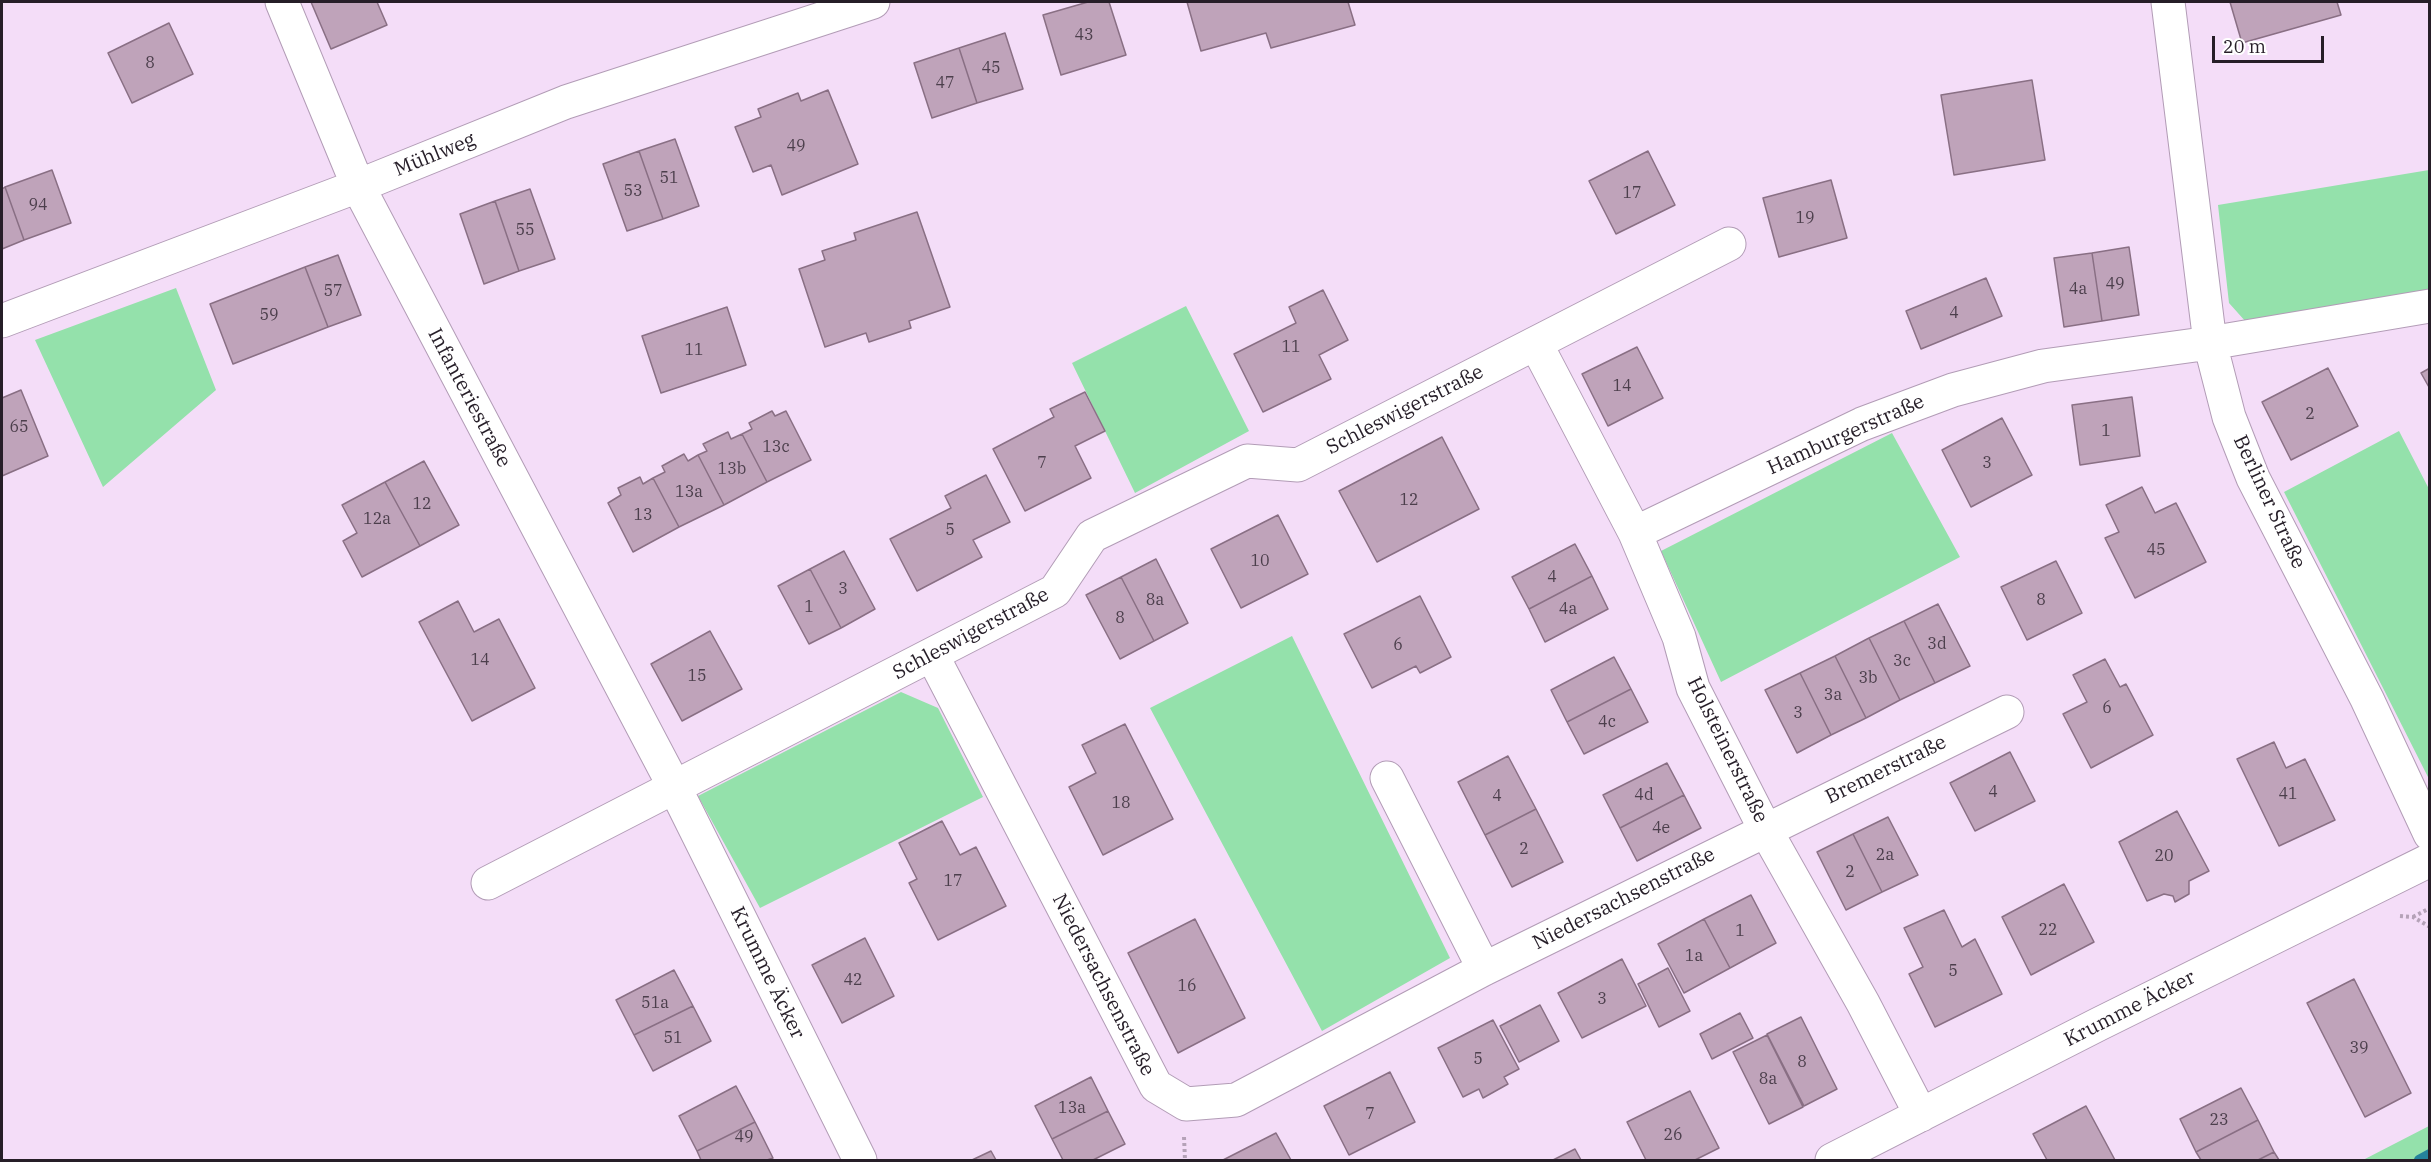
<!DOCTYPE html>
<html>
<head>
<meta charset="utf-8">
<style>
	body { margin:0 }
	#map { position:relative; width:2431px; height:1162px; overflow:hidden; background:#f4ddf8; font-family:"IBM Plex Serif",serif }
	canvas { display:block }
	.frame { position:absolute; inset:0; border:3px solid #261e28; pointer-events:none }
	.scale { position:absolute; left:2212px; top:36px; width:112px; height:27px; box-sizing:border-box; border:3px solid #261e28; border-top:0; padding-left:8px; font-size:18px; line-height:21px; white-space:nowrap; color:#261e28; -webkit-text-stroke:4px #fff; paint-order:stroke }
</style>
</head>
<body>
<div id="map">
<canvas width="2431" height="1162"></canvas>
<div class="frame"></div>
<div class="scale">20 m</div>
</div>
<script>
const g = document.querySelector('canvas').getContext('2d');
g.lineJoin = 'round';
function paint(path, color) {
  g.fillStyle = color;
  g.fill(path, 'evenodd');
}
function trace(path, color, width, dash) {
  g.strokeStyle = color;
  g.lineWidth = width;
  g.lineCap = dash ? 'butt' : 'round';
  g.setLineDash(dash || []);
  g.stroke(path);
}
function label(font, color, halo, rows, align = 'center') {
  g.font = font + ' "IBM Plex Serif",serif';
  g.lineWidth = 6;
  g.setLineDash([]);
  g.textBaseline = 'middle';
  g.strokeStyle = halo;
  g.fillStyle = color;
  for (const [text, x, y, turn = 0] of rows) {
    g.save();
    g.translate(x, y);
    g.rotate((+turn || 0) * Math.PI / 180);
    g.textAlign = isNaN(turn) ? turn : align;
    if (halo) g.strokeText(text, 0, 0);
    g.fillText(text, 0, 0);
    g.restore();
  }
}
paint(new Path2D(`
	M 2429,170 L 2429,296 L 2246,322 L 2229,303 L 2218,205 Z
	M 176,288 L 216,390 L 103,487 L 35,340 Z
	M 1186,306 L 1249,431 L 1135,493 L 1072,363 Z
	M 2399,431 L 2429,489 L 2429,779 L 2284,492 Z
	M 1892,433 L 1960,557 L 1721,682 L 1661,551 Z
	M 1292,636 L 1450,958 L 1322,1031 L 1150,708 Z
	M 901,692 L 938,708 L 983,797 L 760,908 L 698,796 Z
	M 2429,1126 L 2429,1160 L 2363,1160 Z`), '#94e1ab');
trace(new Path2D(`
	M 2419,1160 L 2430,1154`), '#25829c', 10);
const building = new Path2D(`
	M 311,2 L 377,2 L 387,25 L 331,49 Z
	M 1088,2 L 1109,2 L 1126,55 L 1061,75 L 1043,15 Z
	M 1187,2 L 1348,2 L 1355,25 L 1271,48 L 1266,33 L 1201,51 Z
	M 2230,2 L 2337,2 L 2341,15 L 2242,43 Z
	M 169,23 L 193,74 L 132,103 L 108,53 Z
	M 1005,33 L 1023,89 L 977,103 L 959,48 Z
	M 959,48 L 977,103 L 932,118 L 914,63 Z
	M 2032,80 L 2045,160 L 1954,175 L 1941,95 Z
	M 828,90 L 858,164 L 782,195 L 771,165 L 753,172 L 735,127 L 761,117 L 758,109 L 798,93 L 801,101 Z
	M 675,139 L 699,206 L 663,219 L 639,151 Z
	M 639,151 L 663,219 L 627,231 L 603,164 Z
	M 1648,151 L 1675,205 L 1616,234 L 1589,181 Z
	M 52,170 L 71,223 L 24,240 L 5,187 Z
	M 1831,180 L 1847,238 L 1779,257 L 1763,198 Z
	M 5,187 L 24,240 L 2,249 L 2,189 Z
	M 530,189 L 555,259 L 519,271 L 495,201 Z
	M 495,201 L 519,271 L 484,284 L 460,214 Z
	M 917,212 L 950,307 L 909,321 L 911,328 L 869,342 L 866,333 L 825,347 L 799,269 L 825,260 L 822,251 L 856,240 L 854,233 Z
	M 2129,247 L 2139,315 L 2102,321 L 2092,253 Z
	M 2092,253 L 2102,321 L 2064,327 L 2054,258 Z
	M 338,255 L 361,315 L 328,327 L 305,267 Z
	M 305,267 L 328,327 L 233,364 L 210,304 Z
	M 1986,278 L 2002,316 L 1921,349 L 1906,311 Z
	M 1323,290 L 1348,340 L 1319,355 L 1331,379 L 1263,412 L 1234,354 L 1296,323 L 1289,307 Z
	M 727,307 L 746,365 L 661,393 L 642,336 Z
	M 1637,347 L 1663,398 L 1608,426 L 1582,374 Z
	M 2328,368 L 2358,426 L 2291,460 L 2262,402 Z
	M 2430,368 L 2430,389 L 2421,373 Z
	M 21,390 L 48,456 L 2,476 L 2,398 Z
	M 1085,392 L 1105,431 L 1075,446 L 1091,478 L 1025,511 L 993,449 L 1054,417 L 1050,409 Z
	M 2132,397 L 2140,456 L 2080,465 L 2072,405 Z
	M 772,411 L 775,416 L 786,411 L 811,460 L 767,482 L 742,434 L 752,429 L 749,423 Z
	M 2002,418 L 2032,475 L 1971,507 L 1942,450 Z
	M 728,432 L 731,439 L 742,434 L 767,482 L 724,505 L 698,455 L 707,451 L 703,444 Z
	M 1442,437 L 1479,509 L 1377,562 L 1339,491 Z
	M 684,454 L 688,461 L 698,455 L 724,505 L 679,527 L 653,478 L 665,472 L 662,466 Z
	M 424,461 L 459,525 L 420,546 L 385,482 Z
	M 986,475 L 1010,522 L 973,540 L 982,557 L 917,591 L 890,539 L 951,508 L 945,496 Z
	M 640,477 L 643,484 L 653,478 L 679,527 L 633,552 L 608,503 L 621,495 L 618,488 Z
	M 385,482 L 420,546 L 362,577 L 343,541 L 357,533 L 342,505 Z
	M 2142,487 L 2155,513 L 2176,503 L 2206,562 L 2135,598 L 2105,538 L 2119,532 L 2106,505 Z
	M 1278,515 L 1308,574 L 1241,608 L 1211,549 Z
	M 1575,544 L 1592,576 L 1529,609 L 1512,577 Z
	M 844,551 L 875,609 L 841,628 L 810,569 Z
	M 1156,559 L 1188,623 L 1154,641 L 1121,577 Z
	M 2056,561 L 2082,613 L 2027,640 L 2001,587 Z
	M 810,569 L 841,628 L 809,644 L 778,586 Z
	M 1592,576 L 1608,609 L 1545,642 L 1529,609 Z
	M 1121,577 L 1154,641 L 1120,659 L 1086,595 Z
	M 1420,596 L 1451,657 L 1420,673 L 1416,666 L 1372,688 L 1344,634 Z
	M 458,601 L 474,632 L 499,619 L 535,688 L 472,721 L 419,622 Z
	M 1938,604 L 1970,666 L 1935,683 L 1904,621 Z
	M 1904,621 L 1935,683 L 1900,700 L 1869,638 Z
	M 710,631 L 742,689 L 682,721 L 651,664 Z
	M 1869,638 L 1900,700 L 1866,718 L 1835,656 Z
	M 1835,656 L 1866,718 L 1831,735 L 1800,673 Z
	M 1614,657 L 1631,689 L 1567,722 L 1551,690 Z
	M 2105,659 L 2120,687 L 2126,684 L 2153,735 L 2091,768 L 2063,714 L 2087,702 L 2073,675 Z
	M 1800,673 L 1831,735 L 1797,753 L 1765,690 Z
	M 1631,689 L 1648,722 L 1584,754 L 1567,722 Z
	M 1125,724 L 1173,819 L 1103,855 L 1069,787 L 1096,773 L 1082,745 Z
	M 2274,742 L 2286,768 L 2305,759 L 2335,820 L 2279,846 L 2237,759 Z
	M 2010,752 L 2035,801 L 1975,831 L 1950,783 Z
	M 1508,756 L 1536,809 L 1485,835 L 1458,782 Z
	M 1667,763 L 1684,795 L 1620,828 L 1603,795 Z
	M 1684,795 L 1701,828 L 1637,861 L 1620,828 Z
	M 1536,809 L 1563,862 L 1512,887 L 1485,835 Z
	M 2177,811 L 2209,871 L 2189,881 L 2189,894 L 2175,902 L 2173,896 L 2164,894 L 2147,901 L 2119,842 Z
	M 1888,817 L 1918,875 L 1882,892 L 1853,834 Z
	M 942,821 L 960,855 L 976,847 L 1006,906 L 938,940 L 909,883 L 917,879 L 899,843 Z
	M 1853,834 L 1882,892 L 1846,910 L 1817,852 Z
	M 2064,884 L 2094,942 L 2031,975 L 2002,917 Z
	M 1751,895 L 1776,943 L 1730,968 L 1704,919 Z
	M 1944,910 L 1962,947 L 1975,939 L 2002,994 L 1935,1027 L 1909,974 L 1923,967 L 1904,928 Z
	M 1195,919 L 1245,1018 L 1178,1053 L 1128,953 Z
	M 1704,919 L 1730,968 L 1684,993 L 1658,944 Z
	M 865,938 L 894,996 L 842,1023 L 812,965 Z
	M 1622,959 L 1646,1006 L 1582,1038 L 1558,993 Z
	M 1668,968 L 1690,1011 L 1659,1027 L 1638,984 Z
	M 674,970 L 693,1006 L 634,1035 L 616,1000 Z
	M 2354,979 L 2411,1093 L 2365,1117 L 2307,1003 Z
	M 1540,1005 L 1559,1041 L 1519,1062 L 1500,1026 Z
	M 693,1006 L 711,1041 L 653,1071 L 634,1035 Z
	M 1740,1013 L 1753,1038 L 1712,1059 L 1700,1034 Z
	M 1801,1017 L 1837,1089 L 1804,1106 L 1767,1034 Z
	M 1493,1020 L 1519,1069 L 1504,1077 L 1508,1084 L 1483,1098 L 1479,1089 L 1463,1097 L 1438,1048 Z
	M 1767,1035 L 1803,1107 L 1769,1124 L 1733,1052 Z
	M 1390,1072 L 1415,1122 L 1349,1155 L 1324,1106 Z
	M 1091,1077 L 1108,1111 L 1052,1139 L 1035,1106 Z
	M 736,1086 L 755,1122 L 697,1151 L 679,1116 Z
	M 2241,1088 L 2258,1120 L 2196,1152 L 2180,1119 Z
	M 1690,1091 L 1719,1148 L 1695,1160 L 1646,1160 L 1627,1122 Z
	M 2086,1106 L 2115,1160 L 2047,1160 L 2033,1134 Z
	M 1108,1111 L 1125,1144 L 1093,1160 L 1063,1160 L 1052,1139 Z
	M 2258,1120 L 2274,1152 L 2258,1160 L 2201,1160 L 2196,1152 Z
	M 755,1122 L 773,1158 L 767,1160 L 701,1160 L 697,1151 Z
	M 1276,1133 L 1291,1160 L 1223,1160 Z
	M 1575,1149 L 1581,1160 L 1553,1160 Z
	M 991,1151 L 996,1160 L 972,1160 Z
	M 2274,1152 L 2279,1160 L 2258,1160 Z`);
paint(building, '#bfa3ba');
trace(building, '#896f84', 1.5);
const minor = new Path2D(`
	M 282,2 L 358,186 L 674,786 L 860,1160
	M 2168,2 L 2210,343 L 2229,417 L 2253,478 L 2367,699 L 2430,834
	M 2,321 L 358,186 L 566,102 L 873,2
	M 1536,344 L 1635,533 L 1679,637 L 1693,688 L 1765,829 L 1863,1003 L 1921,1115
	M 1635,533 L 1862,424 L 1953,390 L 2043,366 L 2210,343 L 2430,306
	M 932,655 L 1156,1086 L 1186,1104 L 1236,1100 L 1484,969 L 2007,712
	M 1387,778 L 1484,969
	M 488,883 L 1055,591 L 1092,536 L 1247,461 L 1298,465 L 1729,244
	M 1832,1160 L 2099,1024 L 2430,860`);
trace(minor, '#b29cb6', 35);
trace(new Path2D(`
	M 2400,916 L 2413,917 L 2430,927
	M 2413,917 L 2430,908
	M 1184,1137 L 1185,1160`), '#b5a2b8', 4, [3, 3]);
trace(minor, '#fff', 33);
label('16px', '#4c3f4c', null, [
	["43",1084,35],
	["8",150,63],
	["45",991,68],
	["47",945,83],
	["49",796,146],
	["51",669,178],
	["53",633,191],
	["17",1632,193],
	["94",38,205],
	["19",1805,218],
	["55",525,230],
	["49",2115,284],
	["4a",2078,289],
	["57",333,291],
	["4",1954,313],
	["59",269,315],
	["11",1291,347],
	["11",694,350],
	["14",1622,386],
	["2",2310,414],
	["65",19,427],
	["1",2106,431],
	["13c",776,447],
	["7",1042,463],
	["3",1987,463],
	["13b",732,469],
	["13a",689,492],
	["12",1409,500],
	["12",422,504],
	["13",643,515],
	["12a",377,519],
	["5",950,530],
	["45",2156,550],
	["10",1260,561],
	["4",1552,577],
	["3",843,589],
	["8a",1155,600],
	["8",2041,600],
	["1",809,607],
	["4a",1568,609],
	["8",1120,618],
	["3d",1937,644],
	["6",1398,645],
	["14",480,660],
	["3c",1902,661],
	["15",697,676],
	["3b",1868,678],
	["3a",1833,695],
	["6",2107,708],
	["3",1798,713],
	["4c",1607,722],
	["4",1993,792],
	["41",2288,794],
	["4d",1644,795],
	["4",1497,796],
	["18",1121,803],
	["4e",1661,828],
	["2",1524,849],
	["2a",1885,855],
	["20",2164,856],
	["2",1850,872],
	["17",953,881],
	["22",2048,930],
	["1",1740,931],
	["1a",1694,956],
	["5",1953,971],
	["42",853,980],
	["16",1187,986],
	["3",1602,999],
	["51a",655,1003],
	["51",673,1038],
	["39",2359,1048],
	["5",1478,1059],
	["8",1802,1062],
	["8a",1768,1079],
	["13a",1072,1108],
	["7",1370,1114],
	["23",2219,1120],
	["26",1673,1135],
	["49",744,1137]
]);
label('20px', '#261e28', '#fff', [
	["Mühlweg",435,155,-22],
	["Infanteriestraße",469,398,62],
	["Schleswigerstraße",1405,410,-27],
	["Hamburgerstraße",1846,435,-24],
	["Berliner Straße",2269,502,65],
	["Schleswigerstraße",971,634,-28],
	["Holsteinerstraße",1727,750,64],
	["Bremerstraße",1886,770,-26],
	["Niedersachsenstraße",1624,899,-27],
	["Krumme Äcker",767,973,64],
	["Niedersachsenstraße",1103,985,63],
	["Krumme Äcker",2130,1009,-27]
]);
</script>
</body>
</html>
